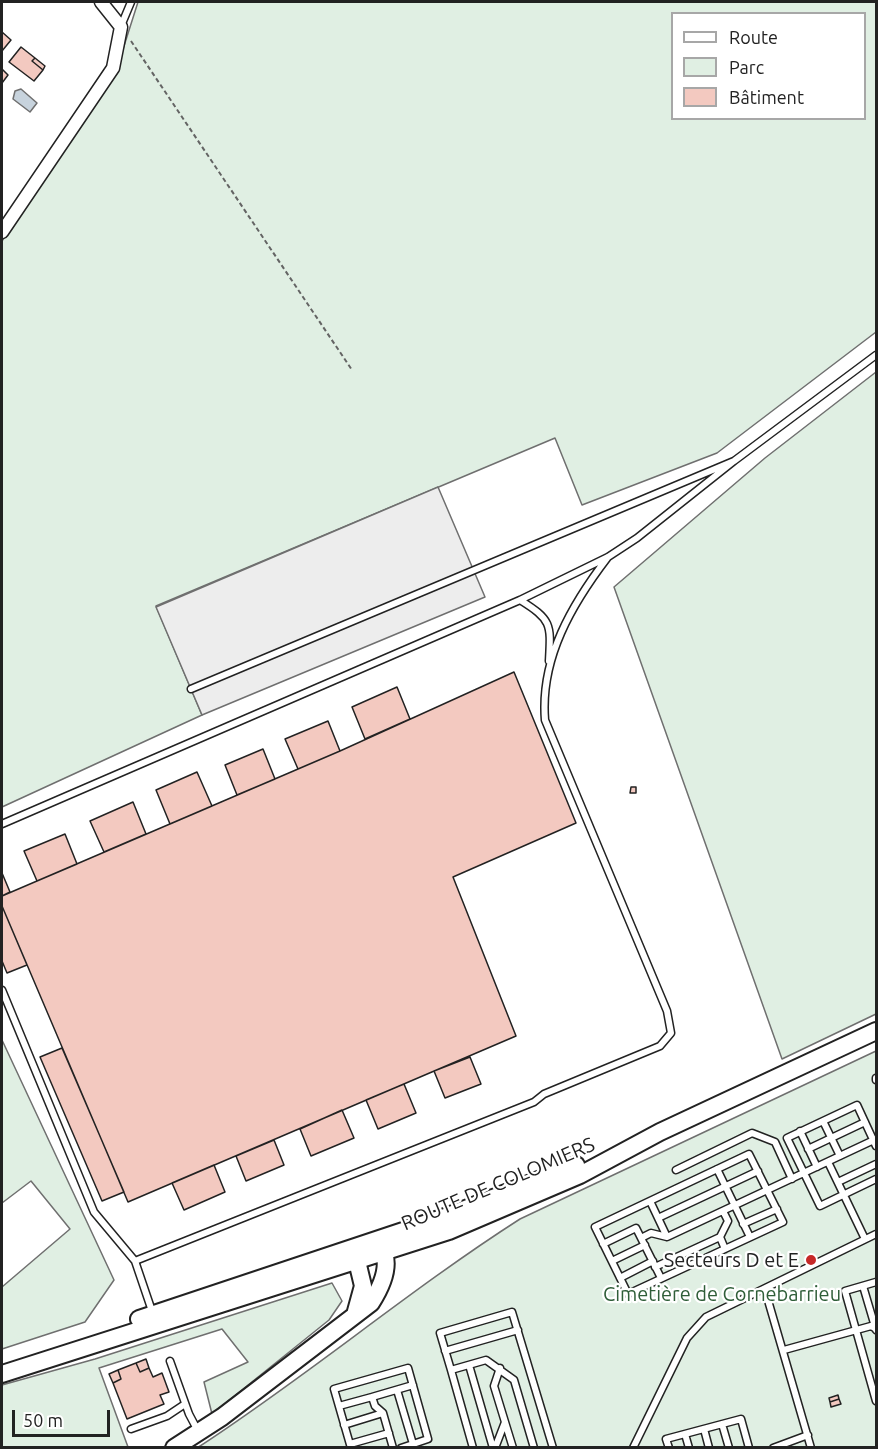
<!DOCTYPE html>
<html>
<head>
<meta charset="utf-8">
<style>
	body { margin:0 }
	#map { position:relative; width:878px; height:1449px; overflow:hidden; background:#fff; font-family:Ubuntu,sans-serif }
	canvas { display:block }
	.frame { position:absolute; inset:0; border:3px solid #222; pointer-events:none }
	.legend { position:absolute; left:671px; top:12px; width:195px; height:108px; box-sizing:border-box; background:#fff; border:2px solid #a7a7a7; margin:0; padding:8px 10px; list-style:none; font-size:18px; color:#222 }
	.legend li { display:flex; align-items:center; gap:12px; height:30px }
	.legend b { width:30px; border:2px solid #a7a7a7 }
	.scale { position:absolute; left:12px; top:1410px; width:98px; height:27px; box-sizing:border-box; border:3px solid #222; border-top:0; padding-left:8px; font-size:18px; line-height:21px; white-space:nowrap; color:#222; -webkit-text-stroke:4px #fff; paint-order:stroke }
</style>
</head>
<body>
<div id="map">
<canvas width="878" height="1449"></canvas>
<div class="frame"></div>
<ul class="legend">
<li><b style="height:8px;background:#fff"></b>Route</li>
<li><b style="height:16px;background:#e0efe3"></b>Parc</li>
<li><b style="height:16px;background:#f3c9c0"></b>Bâtiment</li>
</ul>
<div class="scale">50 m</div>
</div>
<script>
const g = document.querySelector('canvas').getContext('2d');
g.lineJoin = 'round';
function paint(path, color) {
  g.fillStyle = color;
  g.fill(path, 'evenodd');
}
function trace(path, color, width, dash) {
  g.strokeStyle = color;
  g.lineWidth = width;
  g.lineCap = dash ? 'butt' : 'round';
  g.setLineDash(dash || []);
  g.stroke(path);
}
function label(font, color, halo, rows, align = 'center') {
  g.font = font + ' Ubuntu,sans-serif';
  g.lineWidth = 4.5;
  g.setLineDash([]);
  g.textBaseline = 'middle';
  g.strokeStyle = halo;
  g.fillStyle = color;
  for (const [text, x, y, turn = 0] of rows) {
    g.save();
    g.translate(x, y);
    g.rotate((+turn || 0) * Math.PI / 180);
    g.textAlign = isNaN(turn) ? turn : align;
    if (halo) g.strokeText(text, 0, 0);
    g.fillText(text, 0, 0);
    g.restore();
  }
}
const green = new Path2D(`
	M 138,2 L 876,2 L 876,332 L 717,453 L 582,505 L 555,438 L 156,606 L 202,715 L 2,807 L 2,241 L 117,68 ZM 672,14 L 864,14 L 864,118 L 672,118 Z
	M 876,372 L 876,1014 L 782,1059 L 614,587 L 765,458 Z
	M 2,1040 L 114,1280 L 85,1322 L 2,1349 L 2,1287 L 70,1229 L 31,1181 L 2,1203 Z
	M 876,1051 L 876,1447 L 197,1448 C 308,1376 409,1290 520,1219 Z
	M 332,1283 L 342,1301 L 329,1320 L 212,1414 L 204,1382 L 248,1362 L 222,1329 L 99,1368 L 128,1447 L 2,1448 L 2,1385 L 95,1359 Z`);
paint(green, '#e0efe3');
trace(green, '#6f6f6f', 1.5);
const parking = new Path2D(`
	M 438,487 L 485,597 L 202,715 L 156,607 Z`);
paint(parking, '#ededed');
trace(parking, '#6f6f6f', 1.5);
const water = new Path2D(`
	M 21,89 L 37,103 L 30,112 L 13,99 L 15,91 Z`);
paint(water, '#c7d3dd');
trace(water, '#6f6f6f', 1.5);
const building = new Path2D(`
	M 2,32 L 11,40 L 2,51 Z
	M 21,47 L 35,58 L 32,61 L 43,70 L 34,81 L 9,62 Z
	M 35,58 L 45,66 L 43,70 L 32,61 Z
	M 2,69 L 8,75 L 2,83 Z
	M 514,672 L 576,823 L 453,877 L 516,1036 L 128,1202 L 2,906 L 2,896 L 340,751 Z
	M 397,687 L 410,719 L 365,739 L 352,707 Z
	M 328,721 L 340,751 L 298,769 L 285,739 Z
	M 263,749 L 275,779 L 237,795 L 225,765 Z
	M 197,772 L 212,806 L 170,824 L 156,790 Z
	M 631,787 L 636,787 L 636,793 L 630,793 Z
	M 133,802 L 146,834 L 104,852 L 90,821 Z
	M 65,834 L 77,864 L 37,881 L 24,851 Z
	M 2,873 L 10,892 L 2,896 Z
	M 2,906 L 27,965 L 7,973 L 2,961 Z
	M 62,1048 L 124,1192 L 102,1201 L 40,1057 Z
	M 470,1057 L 481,1084 L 445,1098 L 434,1071 Z
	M 404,1084 L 416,1113 L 378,1129 L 366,1100 Z
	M 342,1110 L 354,1138 L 311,1156 L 300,1129 Z
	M 274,1140 L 284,1165 L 246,1181 L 236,1156 Z
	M 214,1165 L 225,1192 L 184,1210 L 172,1183 Z
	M 146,1359 L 149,1368 L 140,1372 L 136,1363 Z
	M 136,1363 L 140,1372 L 149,1368 L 153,1377 L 162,1373 L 169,1392 L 160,1395 L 164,1404 L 127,1419 L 113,1383 L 121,1379 L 118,1370 Z
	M 118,1370 L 121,1379 L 113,1383 L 109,1374 Z
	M 838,1395 L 839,1399 L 830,1402 L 829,1398 Z
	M 839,1399 L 841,1404 L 831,1407 L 830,1402 Z`);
paint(building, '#f3c9c0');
trace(building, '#222', 1.5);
const lane = new Path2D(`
	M 121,26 L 131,2
	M 520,600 C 552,620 551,624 549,661
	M 191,689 L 734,461 L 876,355
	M 2,824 L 520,600 L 608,557 L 637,538 L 734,461
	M 2,990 L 94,1212 L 135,1261 L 534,1102 L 544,1094 L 660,1046 L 671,1033 L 667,1011 L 545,720 C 540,658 572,604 608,557
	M 876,1078 L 876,1080
	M 823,1121 L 840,1156
	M 800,1131 L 817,1167
	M 876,1146 L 857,1105 L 787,1138 L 820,1206 L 876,1179
	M 808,1149 L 865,1122
	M 749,1154 L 783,1222 L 628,1294 L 595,1227 Z
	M 828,1162 L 865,1239
	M 717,1169 L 750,1237
	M 676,1170 L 752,1133 L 775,1142 L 792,1179
	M 838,1182 L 876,1164
	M 650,1201 L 667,1237
	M 658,1218 L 758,1171
	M 743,1224 L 777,1209
	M 720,1237 L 728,1221 L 723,1211
	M 641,1238 L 651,1233 L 667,1237 L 876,1139
	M 603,1244 L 636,1228 L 661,1278
	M 135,1261 L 153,1314
	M 612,1261 L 645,1245
	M 655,1267 L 720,1237 L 725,1249
	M 620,1278 L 653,1261
	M 876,1282 L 845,1291 L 876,1401
	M 863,1286 L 876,1330
	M 765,1290 L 811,1448
	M 784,1350 L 871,1326 L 876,1329
	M 445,1351 L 518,1330
	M 170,1361 L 189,1414 L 198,1431
	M 469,1365 L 493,1448
	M 451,1370 L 440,1333 L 512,1312 L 553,1448
	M 397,1390 L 413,1444
	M 372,1397 L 413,1385
	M 339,1406 L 372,1397 L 375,1406 L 383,1413 L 393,1448
	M 505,1422 L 513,1448
	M 722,1424 L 729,1448
	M 344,1425 L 383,1413
	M 131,1429 L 167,1416 L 185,1404
	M 704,1429 L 709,1448
	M 685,1434 L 689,1448
	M 350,1444 L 389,1433
	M 351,1448 L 334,1389 L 408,1368 L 428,1439 L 401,1448
	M 473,1448 L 451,1370 L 486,1360 L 514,1380 L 534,1448
	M 495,1448 L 505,1422 L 494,1386 L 500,1368
	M 633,1448 L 687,1338 L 706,1317 L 876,1234
	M 669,1448 L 666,1439 L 741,1419 L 749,1448
	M 773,1448 L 808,1435`);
const street = new Path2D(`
	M 2,232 L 113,68 L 121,27 L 101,2`);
const secondary = new Path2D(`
	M 355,1315 L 363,1286 L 357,1261 L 363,1252
	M 139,1319 L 448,1216 L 576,1165
	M 2,1374 L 449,1231 L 580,1175 L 660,1132 L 876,1031
	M 174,1448 L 222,1417 L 371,1303 C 380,1289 390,1270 384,1253`);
trace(lane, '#222', 9);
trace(street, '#222', 15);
trace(secondary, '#222', 20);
trace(new Path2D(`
	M 131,41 L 352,370`), '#646464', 2, [4.5, 3]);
trace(lane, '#fff', 6);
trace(street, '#fff', 12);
trace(secondary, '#fff', 16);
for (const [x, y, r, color] of [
	[811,1260,6,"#c62828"]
]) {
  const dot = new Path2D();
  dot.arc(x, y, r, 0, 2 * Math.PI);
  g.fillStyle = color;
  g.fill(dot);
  trace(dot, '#fff', 2);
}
label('20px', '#222', '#fff', [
	["ROUTE DE COLOMIERS",498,1184,-23]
]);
label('20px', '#222', '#fff', [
	["Secteurs D et E",799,1260]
], 'right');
label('20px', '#2f5e38', '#fff', [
	["Cimetière de Cornebarrieu",722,1294]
]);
</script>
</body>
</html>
